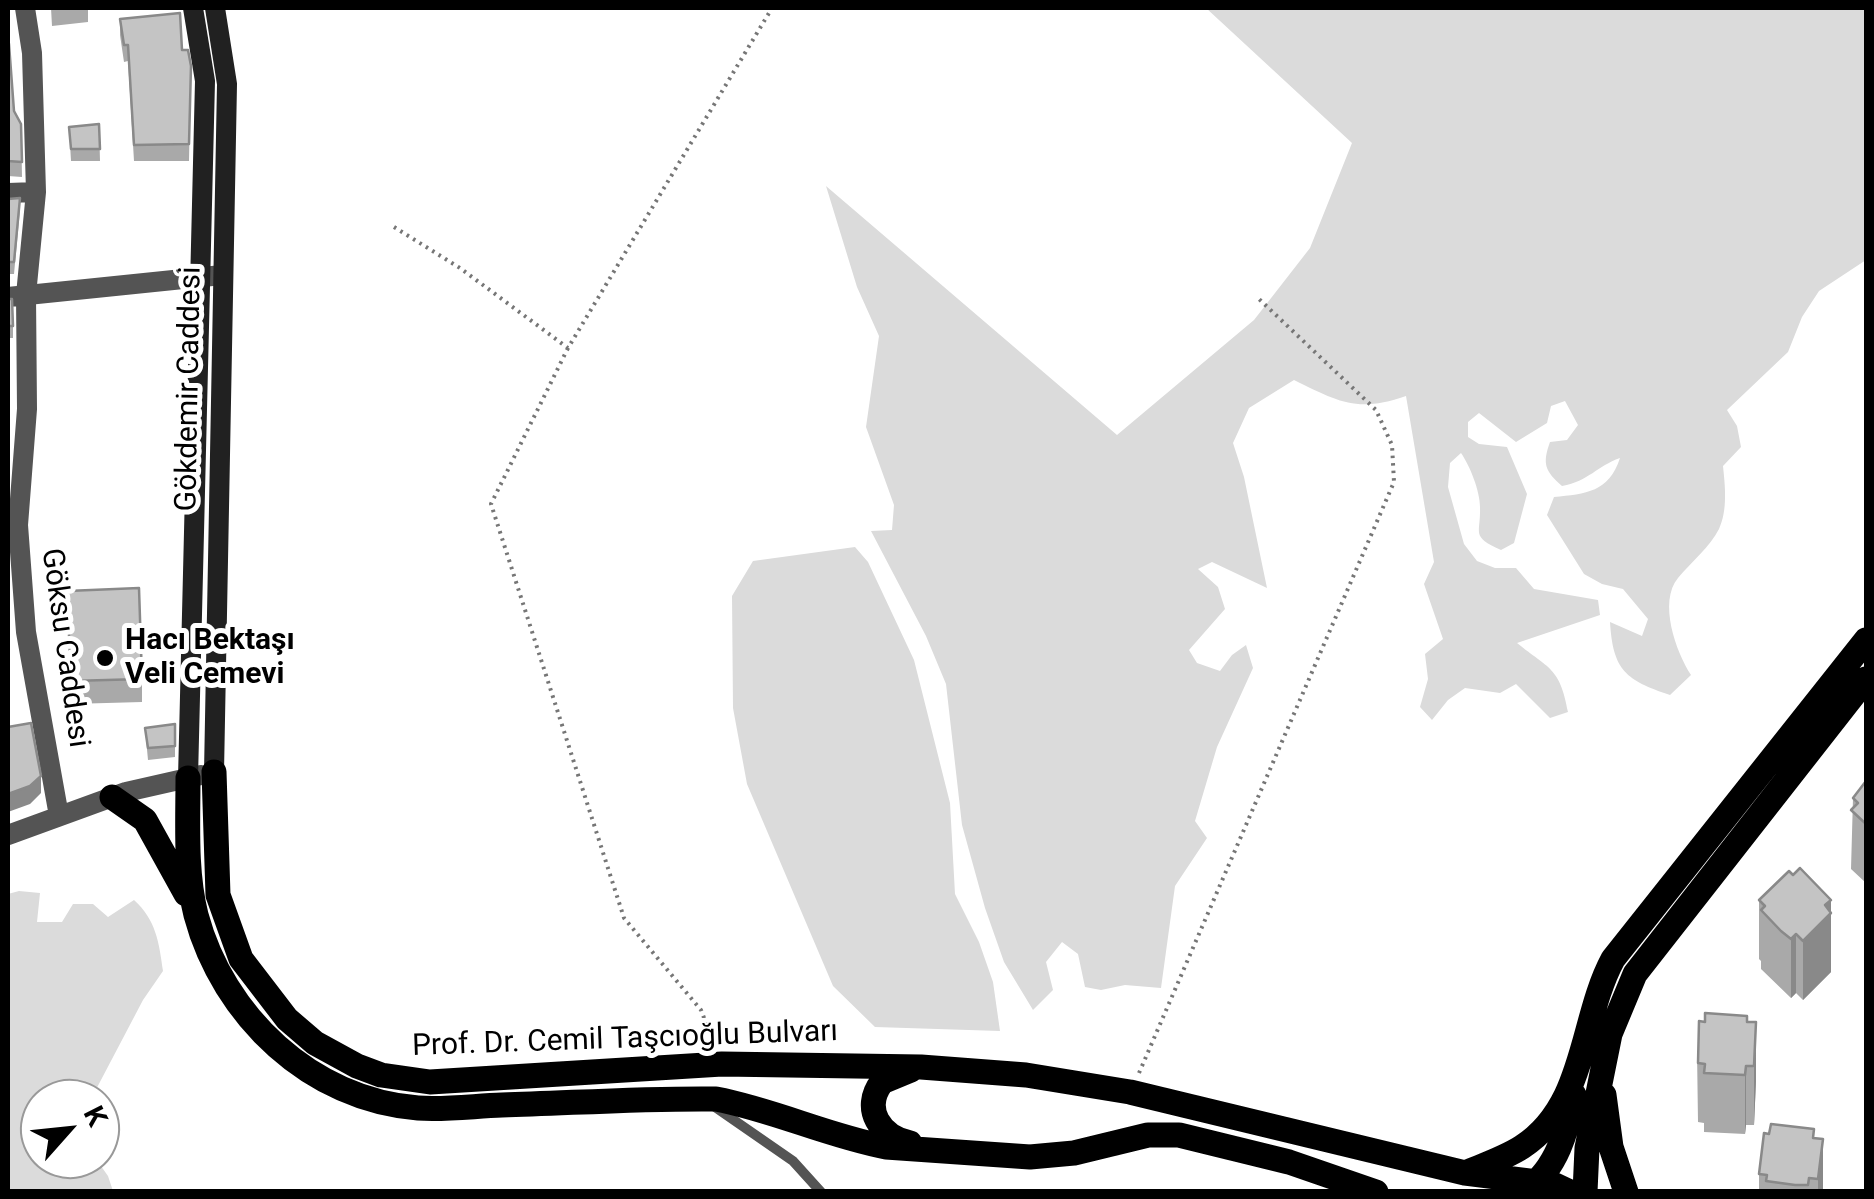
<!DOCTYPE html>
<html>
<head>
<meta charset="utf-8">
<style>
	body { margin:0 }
	#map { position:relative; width:1874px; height:1199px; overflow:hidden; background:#fff; font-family:Roboto,sans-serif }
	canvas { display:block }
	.frame { position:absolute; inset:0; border:10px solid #000; pointer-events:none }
	.north { position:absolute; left:20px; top:1079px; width:100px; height:100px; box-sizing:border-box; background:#fff; border:2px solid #999; border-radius:50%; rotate:63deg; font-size:28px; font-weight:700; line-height:40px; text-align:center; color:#000 }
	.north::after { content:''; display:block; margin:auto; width:35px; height:45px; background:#000; clip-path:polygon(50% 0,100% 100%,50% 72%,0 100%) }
</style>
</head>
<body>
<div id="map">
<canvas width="1874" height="1199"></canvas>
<div class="frame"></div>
<div class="north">K</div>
</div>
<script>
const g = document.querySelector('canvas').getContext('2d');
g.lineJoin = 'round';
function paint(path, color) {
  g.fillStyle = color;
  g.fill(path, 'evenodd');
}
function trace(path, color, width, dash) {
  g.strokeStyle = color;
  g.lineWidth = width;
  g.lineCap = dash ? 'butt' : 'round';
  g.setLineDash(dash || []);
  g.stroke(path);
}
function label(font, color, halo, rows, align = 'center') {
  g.font = font + ' Roboto,sans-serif';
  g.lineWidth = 10;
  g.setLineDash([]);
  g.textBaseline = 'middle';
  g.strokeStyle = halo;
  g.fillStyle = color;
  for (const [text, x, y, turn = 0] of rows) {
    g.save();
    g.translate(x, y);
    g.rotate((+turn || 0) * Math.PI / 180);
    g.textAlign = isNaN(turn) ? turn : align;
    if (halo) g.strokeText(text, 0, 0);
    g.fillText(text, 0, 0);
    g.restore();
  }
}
paint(new Path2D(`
	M 1206,8 L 1866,8 L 1866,260 L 1819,291 L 1802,317 L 1788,352 L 1727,410 L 1737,426 L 1741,447 L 1723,466 C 1725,485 1728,510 1719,529 C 1710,547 1691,562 1678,578 C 1658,602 1676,652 1691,675 L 1670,695 C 1626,680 1613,671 1610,622 L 1642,636 L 1648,619 L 1623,589 L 1602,584 L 1584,574 L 1547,515 L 1554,497 C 1586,494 1609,492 1620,458 C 1597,466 1589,481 1562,486 C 1545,471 1542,464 1550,442 L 1567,440 L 1578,425 L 1565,401 L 1551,406 L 1547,423 L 1516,442 L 1479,413 L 1468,422 L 1468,437 L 1479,444 L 1507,447 L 1527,494 L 1514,543 L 1501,550 C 1470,536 1481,534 1480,507 C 1480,491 1470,466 1461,453 L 1450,463 L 1448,487 L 1464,544 L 1477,561 L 1495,568 L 1516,568 L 1534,589 L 1598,600 L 1600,615 L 1517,643 C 1549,669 1560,667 1568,712 L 1550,718 L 1516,684 L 1500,693 L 1465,688 L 1448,700 L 1432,720 L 1420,707 L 1428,679 L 1425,654 L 1443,639 L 1424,584 L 1434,562 L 1406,396 C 1357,413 1339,402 1294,380 L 1249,408 L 1233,443 L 1244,477 L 1267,588 L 1212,562 L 1198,569 L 1218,587 L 1225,609 L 1189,650 L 1197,663 L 1220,671 L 1232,655 L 1246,645 L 1253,668 L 1217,747 L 1195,821 L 1207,838 L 1175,886 L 1161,988 L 1125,985 L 1101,990 L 1085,987 L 1078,954 L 1062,942 L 1046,962 L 1053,990 L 1033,1010 L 1004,962 L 985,908 L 962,825 L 946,684 L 926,636 L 871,531 L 892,530 L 894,505 L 866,427 L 879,336 L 857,287 L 826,186 L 1117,435 L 1254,320 L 1310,248 L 1352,143 Z
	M 855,547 L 868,562 L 914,660 L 950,803 L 955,894 L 979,942 L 993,982 L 1000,1031 L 875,1027 L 833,986 L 747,784 L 733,708 L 732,596 L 753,561 Z
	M 19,891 L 40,893 L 37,922 L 62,922 L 73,904 L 93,904 L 108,917 L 134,900 C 156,920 159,942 163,971 L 143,1000 L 91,1099 L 40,1099 L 40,1159 L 96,1159 L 108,1176 L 113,1191 L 8,1191 L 8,894 Z`), '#dbdbdb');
trace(new Path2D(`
	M 394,227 L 460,268 L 568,348 L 772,8
	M 568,348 L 491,504 L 624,918 L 701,1010 L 714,1044
	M 1139,1073 L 1394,482 L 1392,445 L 1376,410 L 1259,299`), '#767676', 4, [2.5, 5]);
trace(new Path2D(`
	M 715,1107 L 793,1161 L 821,1192`), '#545454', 10);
trace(new Path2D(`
	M 25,8 L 32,53 L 36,192 L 26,295 L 27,409 L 18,525 L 26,632 L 59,816
	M 8,193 L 36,192
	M 8,297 L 222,275
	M 8,835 L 126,792 L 201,775`), '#545454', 20);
trace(new Path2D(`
	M 214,772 L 227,84 L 215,8
	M 188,778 L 205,81 L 193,8`), '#212121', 20);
trace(new Path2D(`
	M 214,772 L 218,895 L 241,959 L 287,1019 L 315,1043 L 357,1066 L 381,1075 L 430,1082 L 722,1064 L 921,1067 L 1026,1075 L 1130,1092 L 1465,1173 L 1553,1184 L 1570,1192
	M 188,778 C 188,823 185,871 196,915 C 223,1016 311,1100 418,1108 C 445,1110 474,1106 502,1105 C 573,1103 644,1098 716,1099 C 774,1110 828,1136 886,1147 L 1030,1157 L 1074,1153 L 1148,1135 L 1179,1135 L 1289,1162 L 1376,1192
	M 112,797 L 145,820 L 186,894
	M 1604,1095 L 1611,1147 L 1626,1192
	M 910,1143 C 881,1137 861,1109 882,1082 L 911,1070
	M 1465,1173 C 1484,1165 1505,1158 1522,1147 C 1587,1105 1580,1020 1613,959 L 1866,640
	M 1526,1190 C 1557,1169 1567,1130 1574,1095
	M 1585,1192 L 1587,1148 L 1610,1034 L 1635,974 L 1866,679`), '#000', 25);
paint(new Path2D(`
	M 51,8 L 88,8 L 88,22 L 52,26 Z
	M 120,19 L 182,50 L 191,66 L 189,161 L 134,161 L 128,61 L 124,62 L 120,35 Z
	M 8,41 L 14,111 L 21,124 L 22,177 L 8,176 Z
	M 99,124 L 100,161 L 71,161 L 69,127 Z
	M 8,199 L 20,210 L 14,274 L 8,274 Z
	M 8,299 L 13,326 L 13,338 L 8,338 Z
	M 67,591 L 142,679 L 142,702 L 71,704 Z
	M 175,724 L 175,757 L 148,760 L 145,728 Z
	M 1866,781 L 1866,883 L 1851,869 L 1853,798 Z
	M 1759,900 L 1831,912 L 1831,972 L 1803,1000 L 1796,993 L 1791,998 L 1761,969 L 1761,961 L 1759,959 Z
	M 1747,1022 L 1756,1081 L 1754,1125 L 1746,1125 L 1745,1134 L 1704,1132 L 1704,1123 L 1698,1122 L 1697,1051 Z
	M 1814,1138 L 1823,1192 L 1759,1192 L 1759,1174 Z`), '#a9a9a9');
paint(new Path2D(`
	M 41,776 L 41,793 L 30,804 L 8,812 L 8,794 Z
	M 1831,900 L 1831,972 L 1803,1000 L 1803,941 L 1825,905 Z
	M 1796,934 L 1796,993 L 1791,998 L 1791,939 Z
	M 1756,1022 L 1756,1081 L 1754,1125 L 1754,1066 Z
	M 1746,1066 L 1746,1125 L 1745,1134 L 1745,1075 Z
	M 1823,1139 L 1823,1192 L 1818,1192 L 1818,1179 Z`), '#898989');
const building = new Path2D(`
	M 180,13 L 182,50 L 188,50 L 191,66 L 189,144 L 134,145 L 128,45 L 124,45 L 120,19 Z
	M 8,41 L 9,44 L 14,111 L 21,124 L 22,162 L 8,161 Z
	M 99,124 L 100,149 L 71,149 L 69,127 Z
	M 20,198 L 14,262 L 8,262 L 8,199 Z
	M 8,299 L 12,299 L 13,326 L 8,326 Z
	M 139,588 L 142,679 L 71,681 L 67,591 Z
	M 31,723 L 41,776 L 30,786 L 8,794 L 8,727 Z
	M 175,724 L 175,746 L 148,748 L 145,728 Z
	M 1866,781 L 1866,824 L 1851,810 L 1858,803 L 1853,798 Z
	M 1800,868 L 1831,900 L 1825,905 L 1831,913 L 1803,941 L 1796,934 L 1791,939 L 1781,931 L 1761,910 L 1765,906 L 1759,900 L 1789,871 L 1793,875 Z
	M 1705,1013 L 1747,1016 L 1747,1022 L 1756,1022 L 1754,1066 L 1746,1066 L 1745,1075 L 1704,1073 L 1705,1064 L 1698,1063 L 1699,1021 L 1705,1022 Z
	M 1771,1124 L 1814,1129 L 1813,1138 L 1823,1139 L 1818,1179 L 1809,1178 L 1808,1185 L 1795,1185 L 1766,1181 L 1767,1175 L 1759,1174 L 1764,1133 L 1769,1134 Z`);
paint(building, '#c4c4c4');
trace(building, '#898989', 2.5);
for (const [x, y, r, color] of [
	[105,658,10,"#000"]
]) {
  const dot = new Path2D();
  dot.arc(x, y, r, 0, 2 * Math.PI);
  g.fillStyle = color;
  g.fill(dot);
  trace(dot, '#fff', 4);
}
label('30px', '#000', '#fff', [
	["Gökdemir Caddesi",190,389,-89],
	["Göksu Caddesi",64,648,82],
	["Prof. Dr. Cemil Taşcıoğlu Bulvarı",625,1040,-2]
]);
label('bold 30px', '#000', '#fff', [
	["Hacı Bektaşı",125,641],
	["Veli Cemevi",125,675]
], 'left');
</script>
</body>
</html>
